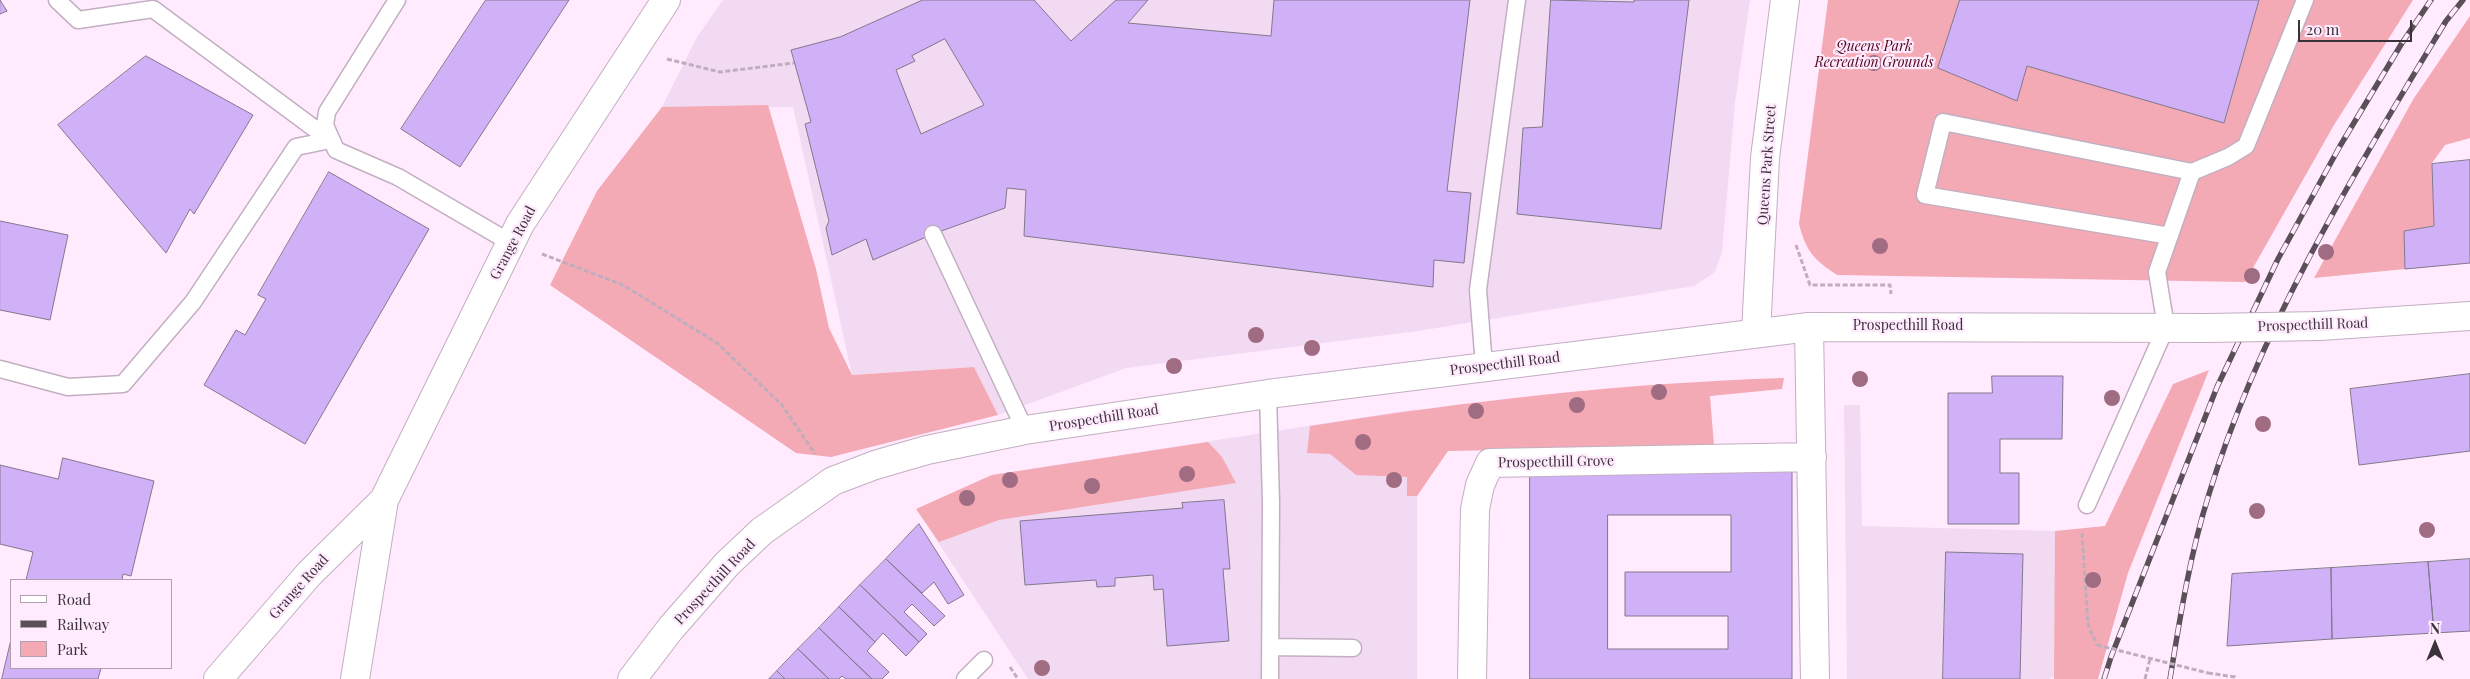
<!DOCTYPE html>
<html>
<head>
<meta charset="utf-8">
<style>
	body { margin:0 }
	#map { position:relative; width:2470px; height:679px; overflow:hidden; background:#ffeafe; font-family:"Playfair Display",serif }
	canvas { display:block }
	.legend { position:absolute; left:10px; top:579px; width:162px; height:90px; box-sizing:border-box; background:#ffeafe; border:1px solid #b0a0af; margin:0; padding:6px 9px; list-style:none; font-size:15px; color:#3a3239 }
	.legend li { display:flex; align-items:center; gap:10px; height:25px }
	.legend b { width:25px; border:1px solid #b0a0af }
	.north { position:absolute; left:2410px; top:619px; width:50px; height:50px; -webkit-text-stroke:4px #ffeafe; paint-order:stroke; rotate:0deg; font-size:14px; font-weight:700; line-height:20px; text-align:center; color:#3a3239 }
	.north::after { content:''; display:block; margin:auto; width:18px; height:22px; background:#3a3239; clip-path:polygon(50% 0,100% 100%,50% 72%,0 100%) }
	.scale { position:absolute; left:2298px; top:20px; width:114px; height:22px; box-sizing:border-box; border:2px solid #3a3239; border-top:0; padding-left:6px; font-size:15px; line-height:18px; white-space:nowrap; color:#3a3239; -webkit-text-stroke:4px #ffeafe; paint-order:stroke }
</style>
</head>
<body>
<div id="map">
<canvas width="2470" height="679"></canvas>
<ul class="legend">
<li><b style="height:6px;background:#fff"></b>Road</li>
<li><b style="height:6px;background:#5b505a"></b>Railway</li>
<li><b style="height:14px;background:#f4aab4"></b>Park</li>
</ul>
<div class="north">N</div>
<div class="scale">20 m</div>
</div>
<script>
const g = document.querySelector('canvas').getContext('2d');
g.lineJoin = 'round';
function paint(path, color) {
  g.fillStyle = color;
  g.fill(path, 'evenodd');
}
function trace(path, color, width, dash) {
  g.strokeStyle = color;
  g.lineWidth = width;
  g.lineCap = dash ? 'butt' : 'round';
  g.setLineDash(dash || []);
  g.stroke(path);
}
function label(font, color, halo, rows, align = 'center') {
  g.font = font + ' "Playfair Display",serif';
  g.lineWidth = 4.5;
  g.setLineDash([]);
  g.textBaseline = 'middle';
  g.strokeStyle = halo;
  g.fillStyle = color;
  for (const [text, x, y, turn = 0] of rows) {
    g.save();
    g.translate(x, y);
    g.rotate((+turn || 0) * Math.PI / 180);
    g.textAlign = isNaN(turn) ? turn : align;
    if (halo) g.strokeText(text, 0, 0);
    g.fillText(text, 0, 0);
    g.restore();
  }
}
paint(new Path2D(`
	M 723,0 L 1750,0 L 1735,103 L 1722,252 L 1715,272 L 1694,286 L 1418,331 L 1126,368 L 998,415 L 974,367 L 852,375 L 793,107 L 662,107 L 697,37 Z
	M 1844,405 L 1860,405 L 1862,526 L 2055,531 L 2055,676 L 2049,679 L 1847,679 Z
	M 1417,409 L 1417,679 L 1028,679 L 916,509 L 992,475 Z`), '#f3daf3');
paint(new Path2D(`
	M 1828,0 L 2413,0 L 2334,125 L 2245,282 L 1837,275 C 1813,259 1806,251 1799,224 Z
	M 2470,16 L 2470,138 L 2445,145 L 2432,163 L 2434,226 L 2404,231 L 2405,269 L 2314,278 L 2414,98 Z
	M 768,105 L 816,269 L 829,328 L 852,375 L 974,367 L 998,415 L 831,457 L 796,453 L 550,285 L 597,191 L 662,107 Z
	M 2209,370 L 2128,573 L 2098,679 L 2054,679 L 2055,531 L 2105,526 L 2173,384 Z
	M 1784,378 L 1782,389 L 1710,396 L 1714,446 L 1448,451 L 1417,496 L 1407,496 L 1407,477 L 1356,475 L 1330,454 L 1307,453 L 1310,426 C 1467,401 1625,383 1784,378 Z
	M 1208,442 L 1222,457 L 1236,483 L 999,520 L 939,542 L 916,509 L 992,475 Z`), '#f4aab4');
const building = new Path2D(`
	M 0,0 L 7,11 L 0,14 Z
	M 486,0 L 569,0 L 460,167 L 401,129 Z
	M 923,0 L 1034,0 L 1071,41 L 1116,0 L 1148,0 L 1128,23 L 1271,36 L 1274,0 L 1470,0 L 1447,191 L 1471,193 L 1464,263 L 1434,260 L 1433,287 L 1024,236 L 1026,190 L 1007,188 L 1005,208 L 933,234 L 873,260 L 866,239 L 832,255 L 826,228 L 829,221 L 805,124 L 811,122 L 791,50 L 840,37 ZM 945,39 L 984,105 L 921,134 L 896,70 L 915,61 L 912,56 Z
	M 1551,0 L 1634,2 L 1634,0 L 1689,0 L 1661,229 L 1517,214 L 1523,128 L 1542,127 Z
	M 1960,0 L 2259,0 L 2224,123 L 2027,66 L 2017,101 L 1938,68 Z
	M 146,56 L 253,115 L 194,214 L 190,209 L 166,253 L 58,125 Z
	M 2470,160 L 2470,263 L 2405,269 L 2404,231 L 2434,226 L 2432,164 Z
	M 329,172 L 429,229 L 305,444 L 204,385 L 236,330 L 245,335 L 266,299 L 258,295 Z
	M 0,221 L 68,235 L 50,320 L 0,310 Z
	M 2470,374 L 2470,451 L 2359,465 L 2350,389 Z
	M 1992,376 L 2063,376 L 2062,439 L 2000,439 L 2000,473 L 2019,473 L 2019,524 L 1948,524 L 1948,393 L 1992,393 Z
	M 63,458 L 154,481 L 131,576 L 123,574 L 122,580 L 26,580 L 33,552 L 0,544 L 0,465 L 58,479 Z
	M 1530,471 L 1792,471 L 1792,679 L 1530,679 ZM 1608,515 L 1731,515 L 1731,572 L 1625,572 L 1625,616 L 1728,616 L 1728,649 L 1608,649 Z
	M 1224,500 L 1230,569 L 1223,569 L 1229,641 L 1167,646 L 1163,589 L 1154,590 L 1153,575 L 1115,578 L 1115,586 L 1097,587 L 1096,580 L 1025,585 L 1020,521 L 1183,508 L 1182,503 Z
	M 919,524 L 964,595 L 948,604 L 934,582 L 922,593 L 886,559 Z
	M 1946,552 L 2023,554 L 2020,679 L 1943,679 Z
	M 886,559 L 945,616 L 934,626 L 912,604 L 904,612 L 927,634 L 919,642 L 860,585 Z
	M 2470,559 L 2470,631 L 2434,633 L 2428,562 Z
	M 2428,562 L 2434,633 L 2332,639 L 2331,568 Z
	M 2331,568 L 2332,639 L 2227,646 L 2232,574 Z
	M 860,585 L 919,642 L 906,656 L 883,633 L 875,642 L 839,607 Z
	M 839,607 L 875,642 L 867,651 L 889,672 L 882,679 L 872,679 L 819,628 Z
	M 819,628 L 855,663 L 872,679 L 846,679 L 842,676 L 839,679 L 829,679 L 798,649 Z
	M 11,640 L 11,668 L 101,668 L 98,679 L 2,679 Z
	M 798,649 L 829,679 L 785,679 L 777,671 Z
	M 777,671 L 785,679 L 769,679 Z`);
paint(building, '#d0b1f7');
trace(building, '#81788d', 1);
const service = new Path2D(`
	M 57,0 L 78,20 L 153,9 L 330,140
	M 397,0 L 327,112 L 325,125 L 336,150 L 398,177 L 511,243
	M 2192,172 L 2228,157 L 2246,146 L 2305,0
	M 933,234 L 1025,430
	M 1484,366 L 1478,290 L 1517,0
	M 0,369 L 68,387 L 123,384 L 193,302 L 296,147 L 330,140
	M 1268,394 L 1271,503 L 1270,679
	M 2087,505 L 2166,327 L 2157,272 L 2192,172 L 1943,122 L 1925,195 L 2170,236
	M 1270,647 L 1353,648
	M 965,679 L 984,660`);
const minor = new Path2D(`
	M 1809,327 L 1815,679
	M 1756,332 L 1765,158 L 1785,0
	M 1472,679 L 1475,509 L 1480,485 L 1490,463 L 1812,457`);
const tertiary = new Path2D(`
	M 218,679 L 309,574 L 384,500
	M 355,679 L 384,500 L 520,224 L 666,0`);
const secondary = new Path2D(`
	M 2320,326 L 2470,316
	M 632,679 L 671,628 L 727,564 L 762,531 L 833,481 L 875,465 L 927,450 L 1025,430 L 1268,394 L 1809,327 L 2207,328`);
trace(service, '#c2afc1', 19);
trace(minor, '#c2afc1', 30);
trace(tertiary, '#c2afc1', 30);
trace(secondary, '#c2afc1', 30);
trace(new Path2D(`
	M 667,59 L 720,72 L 794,63
	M 1796,245 L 1810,285 L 1890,285 L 1891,294
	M 542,254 L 623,285 L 717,343 L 782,405 L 815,454
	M 2082,533 L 2088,625 L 2097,645
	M 1010,667 L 1018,679
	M 2208,673 L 2235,677 L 2236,679
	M 2145,679 L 2150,659`), '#beadbd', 3, [5, 2.5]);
trace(service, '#fff', 16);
trace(minor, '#fff', 28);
trace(tertiary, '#fff', 28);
trace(secondary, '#fff', 28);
const rail = new Path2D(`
	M 2104,679 L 2111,657 L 2217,387 L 2278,259 L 2340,146 L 2402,43 L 2431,0
	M 2170,679 C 2180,617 2190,554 2209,494 C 2261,324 2355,172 2446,21 L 2463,0`);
trace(rail, '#5b505a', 5.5);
trace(rail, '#ffeafe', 4, [11]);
const secondaryBridge = new Path2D(`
	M 2207,328 L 2320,326`);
trace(secondaryBridge, '#c2afc1', 30, []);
trace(new Path2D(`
	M 2097,645 L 2208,673`), '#beadbd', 3, [5, 2.5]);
trace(secondaryBridge, '#fff', 28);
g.fillStyle = '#9f6c82';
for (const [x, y] of [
	[1874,63],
	[1880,246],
	[2326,252],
	[2252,276],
	[1256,335],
	[1312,348],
	[1174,366],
	[1860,379],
	[1659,392],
	[2112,398],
	[1577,405],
	[1476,411],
	[2263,424],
	[1363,442],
	[1187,474],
	[1010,480],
	[1394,480],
	[1092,486],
	[967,498],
	[2257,511],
	[2427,530],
	[2093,580],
	[1042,668]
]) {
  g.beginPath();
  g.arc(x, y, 8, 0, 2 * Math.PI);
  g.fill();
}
label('italic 14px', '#50041c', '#ffeafe', [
	["Queens Park",1874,47],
	["Recreation Grounds",1874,63]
]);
label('14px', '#3a3239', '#ffeafe', [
	["Queens Park Street",1767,165,-86],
	["Grange Road",513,243,-62],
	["Prospecthill Road",2313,325,-2],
	["Prospecthill Road",1908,326],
	["Prospecthill Road",1505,364,-7],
	["Prospecthill Road",1104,418,-9],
	["Prospecthill Grove",1556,462,-1],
	["Prospecthill Road",715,582,-47],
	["Grange Road",299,587,-48]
]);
</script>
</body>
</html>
